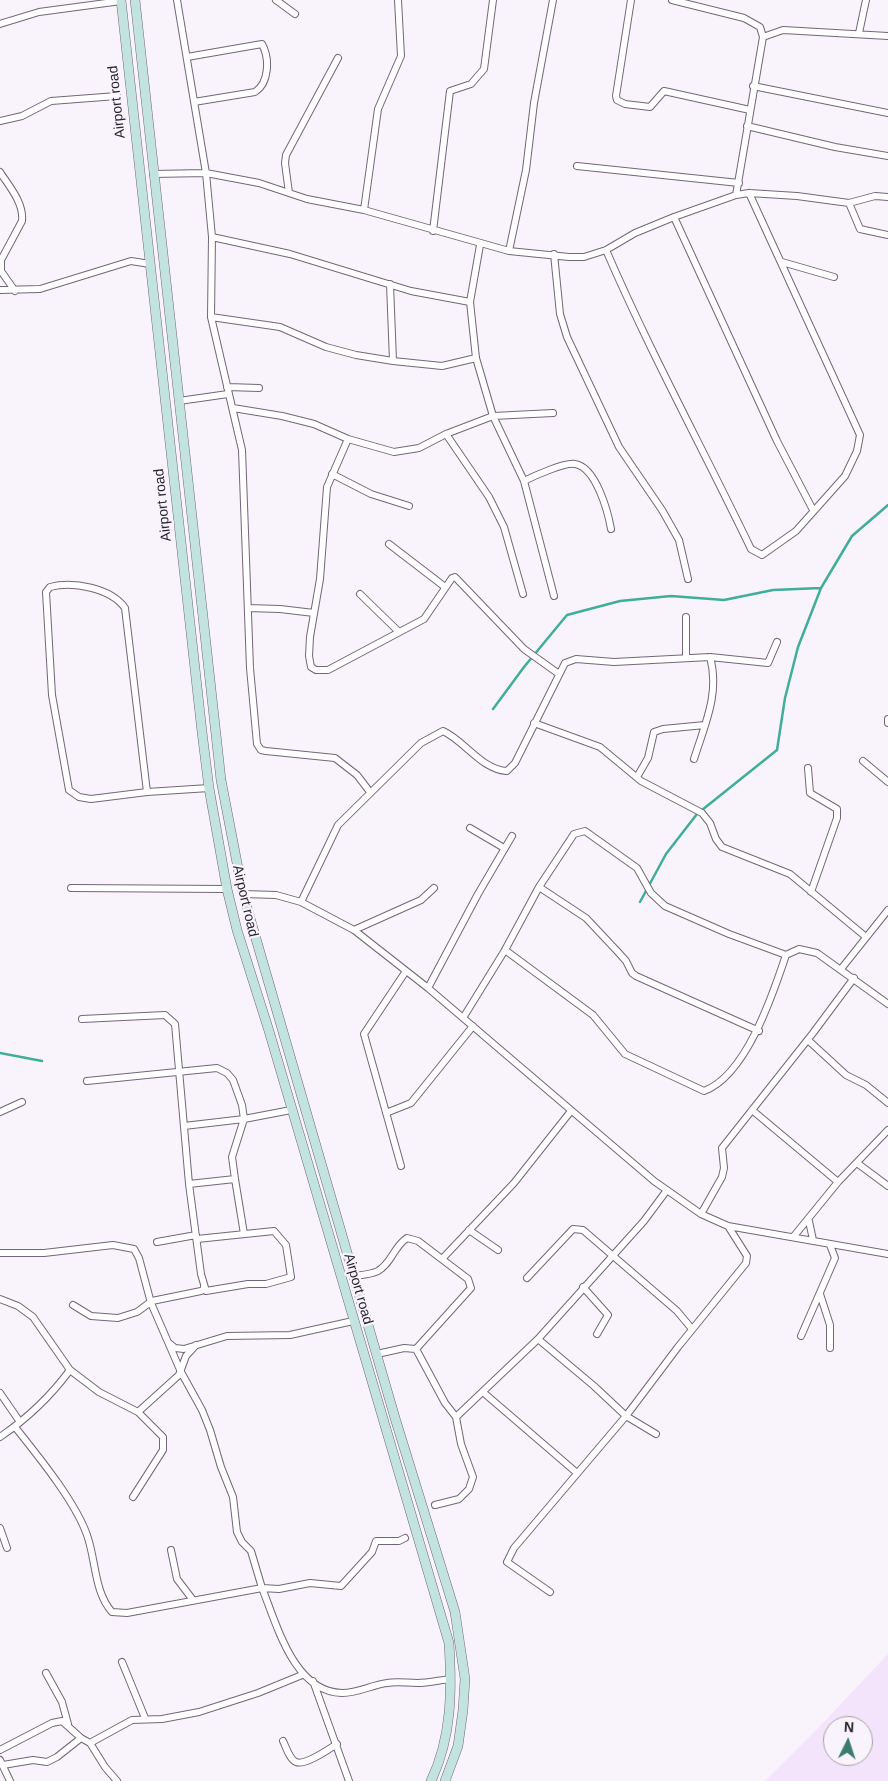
<!DOCTYPE html>
<html>
<head>
<meta charset="utf-8">
<style>
	body { margin:0 }
	#map { position:relative; width:888px; height:1781px; overflow:hidden; background:#f9f4fc; font-family:Helvetica,sans-serif }
	canvas { display:block }
	.north { position:absolute; left:823px; top:1716px; width:50px; height:50px; box-sizing:border-box; background:#f9f4fc; border:1px solid #a6a0a9; border-radius:50%; rotate:4deg; font-size:14px; font-weight:700; line-height:20px; text-align:center; color:#29232c }
	.north::after { content:''; display:block; margin:auto; width:18px; height:22px; background:#3a7d70; clip-path:polygon(50% 0,100% 100%,50% 72%,0 100%) }
</style>
</head>
<body>
<div id="map">
<canvas width="888" height="1781"></canvas>
<div class="north">N</div>
</div>
<script>
const g = document.querySelector('canvas').getContext('2d');
g.lineJoin = 'round';
function paint(path, color) {
  g.fillStyle = color;
  g.fill(path, 'evenodd');
}
function trace(path, color, width, dash) {
  g.strokeStyle = color;
  g.lineWidth = width;
  g.lineCap = dash ? 'butt' : 'round';
  g.setLineDash(dash || []);
  g.stroke(path);
}
function label(font, color, halo, rows, align = 'center') {
  g.font = font + ' Helvetica,sans-serif';
  g.lineWidth = 4.5;
  g.setLineDash([]);
  g.textBaseline = 'middle';
  g.strokeStyle = halo;
  g.fillStyle = color;
  for (const [text, x, y, turn = 0] of rows) {
    g.save();
    g.translate(x, y);
    g.rotate((+turn || 0) * Math.PI / 180);
    g.textAlign = isNaN(turn) ? turn : align;
    if (halo) g.strokeText(text, 0, 0);
    g.fillText(text, 0, 0);
    g.restore();
  }
}
paint(new Path2D(`
	M 888,1654 L 888,1781 L 765,1781 L 821,1725 ZM 833,1726 L 863,1726 L 863,1756 L 833,1756 Z`), '#f4e4fb');
trace(new Path2D(`
	M 493,709 L 524,667 L 567,615 L 620,601 L 671,596 L 724,600 L 773,590 L 821,588
	M 640,902 L 666,854 L 697,814 L 777,750 L 785,698 L 798,647 L 821,588 L 852,536 L 888,505
	M 0,1053 L 42,1061`), '#40ae9a', 2.5);
const street = new Path2D(`
	M 177,0 L 206,173 L 212,237 L 211,317 L 242,450 L 250,668 L 257,744 L 261,750 L 266,751 L 335,758 L 357,775 L 370,792
	M 276,0 L 295,14
	M 631,0 L 616,96 L 617,100 L 625,104 L 650,107 L 664,91 L 750,110
	M 672,0 L 744,18 L 760,27 L 763,37 L 736,195
	M 0,24 L 39,12 L 121,1
	M 859,33 L 866,0
	M 763,37 L 783,30 L 888,36
	M 187,57 L 262,44 C 270,59 269,83 255,92 L 194,102
	M 753,86 L 888,113
	M 0,121 L 22,116 L 51,101 L 117,96
	M 747,126 L 835,147 L 888,156
	M 577,166 L 739,183
	M 0,172 C 9,186 24,203 22,221 L 1,260 L 1,271 L 15,291
	M 153,174 L 206,173 L 259,183 L 307,199 L 364,210 L 509,251 L 569,257 L 584,257 L 606,250 L 635,233 L 674,217 L 736,195 L 749,193 L 797,196 L 849,203 L 860,229 L 888,235
	M 289,193 L 285,163 L 286,155 L 338,58
	M 849,203 L 875,196 L 888,197
	M 364,210 L 378,109 L 401,56 L 398,0
	M 674,217 L 777,441 L 813,510
	M 433,231 L 450,91 L 471,84 L 484,69 L 493,0
	M 212,237 L 290,254 L 411,291 L 470,302
	M 480,245 L 470,302 L 476,358 L 493,416 L 524,481 L 554,596
	M 606,250 C 650,352 703,449 751,549 L 762,555 L 796,531 L 845,476 L 857,451 L 860,435 L 749,193
	M 509,251 L 526,170 L 534,103 L 553,0
	M 554,254 L 560,314 L 567,337 L 619,447 L 662,510 L 679,540 L 688,579
	M 782,262 L 834,277
	M 390,284 L 393,361
	M 0,290 L 40,289 L 131,261 L 150,264
	M 211,317 L 280,327 L 326,347 L 356,355 L 393,361 L 442,366 L 476,358
	M 227,387 L 259,388
	M 179,401 L 228,394
	M 233,408 L 282,416 L 314,424 L 348,439 L 394,452 L 419,448 L 446,434 L 493,416 L 553,413
	M 446,434 L 489,497 L 504,527 L 523,594
	M 348,439 L 327,487 L 320,579 L 310,637 L 309,656 L 311,667 L 316,670 L 328,670 L 424,619 L 452,578 L 455,577 L 524,649 L 559,674
	M 332,474 L 371,494 L 409,506
	M 524,481 C 534,476 565,462 575,464 C 596,467 608,512 611,529
	M 389,544 L 445,587
	M 360,594 L 399,632
	M 248,608 L 280,609 L 314,613
	M 686,617 L 686,658
	M 534,723 L 600,747 L 641,781 L 702,813 L 710,823 L 716,839 L 722,847 L 790,874 L 866,937
	M 888,723 L 888,719
	M 694,759 C 705,724 720,693 710,657
	M 863,761 L 888,782
	M 808,768 L 810,793 L 837,809 L 837,818 L 811,892
	M 637,777 L 648,758 L 654,732 L 663,729 L 705,725
	M 147,792 L 125,608 C 111,588 73,581 50,587 L 46,592 L 52,695 L 69,790 L 79,797 L 91,799 L 147,792 L 209,788
	M 470,828 L 504,848
	M 539,887 L 586,918 L 618,952 L 626,961 L 632,973 L 636,976 L 759,1031
	M 71,888 L 227,889
	M 243,894 L 276,895 L 301,902 L 354,930 L 428,988 L 654,1181 L 701,1214 L 728,1226 L 888,1254
	M 301,902 L 338,825 L 421,743 L 443,731 C 465,741 482,770 507,771 L 515,763 L 565,663 L 576,659 L 614,662 L 710,657 L 768,663 L 777,642
	M 354,930 L 421,900 L 434,888
	M 505,950 L 593,1015 L 625,1054 L 704,1091 C 746,1076 773,994 786,955
	M 841,969 L 888,910
	M 428,988 L 478,894 L 512,836
	M 463,1018 L 505,950 L 539,887 L 574,834 L 585,831 L 637,868 L 651,893 L 665,906 L 729,934 L 786,955 L 799,949 L 817,953 L 888,1004
	M 82,1019 L 165,1015 L 175,1024 L 189,1184 L 201,1274 L 206,1291 L 248,1284 L 266,1284 L 291,1277 L 286,1245 L 274,1231 L 197,1239
	M 808,1040 L 846,1075 L 866,1085 L 888,1103
	M 87,1081 L 217,1068 L 227,1073 L 233,1080 L 242,1105 L 244,1119 L 232,1157 L 235,1179 L 189,1184
	M 752,1110 L 838,1182
	M 0,1112 L 22,1102
	M 386,1113 L 411,1103 L 473,1026
	M 184,1126 L 244,1119 L 291,1110
	M 857,1163 L 888,1186
	M 401,1166 L 364,1034 L 406,971
	M 235,1179 L 244,1234
	M 701,1214 L 722,1177 L 724,1168 L 722,1148 L 813,1033 L 854,978
	M 809,1221 L 813,1240
	M 469,1230 L 498,1250
	M 794,1236 L 838,1182 L 888,1130
	M 157,1242 L 196,1235
	M 0,1253 L 44,1253 L 113,1245 L 134,1249 L 139,1258 L 151,1303 L 181,1372 L 202,1410 L 210,1430 L 221,1467 L 233,1497 L 237,1532 L 242,1542 L 251,1551 L 262,1588 L 279,1589 L 310,1583 L 341,1586 L 372,1552 L 376,1541 L 399,1541 L 405,1538
	M 442,1259 L 514,1183 L 571,1111
	M 355,1276 C 362,1275 372,1274 378,1271 C 392,1263 394,1246 407,1238 L 418,1241 L 468,1279 L 471,1288 L 416,1349
	M 527,1278 L 573,1229 L 583,1230 L 677,1311 L 692,1329
	M 583,1287 L 608,1315 L 597,1334
	M 820,1294 L 830,1325 L 830,1348
	M 0,1299 L 18,1306 L 33,1317 L 70,1370 L 99,1392 L 138,1412 L 163,1437 L 163,1450 L 133,1497
	M 73,1305 L 91,1316 L 118,1318 L 137,1312 L 152,1301 L 201,1291 L 204,1289 L 204,1286
	M 801,1336 L 835,1258 L 830,1245
	M 538,1339 L 594,1386 L 626,1416 L 656,1434
	M 169,1343 L 175,1348 L 184,1349 L 227,1336 L 290,1335 L 353,1321
	M 377,1354 L 404,1348 L 416,1349 L 445,1403 L 456,1417 L 461,1444 L 473,1477 L 469,1489 L 459,1499 L 435,1505
	M 0,1393 L 20,1422
	M 484,1393 L 577,1473
	M 138,1412 L 179,1375 L 186,1356 L 196,1345
	M 456,1417 L 538,1339 L 644,1221 L 667,1190
	M 15,1427 C 38,1456 75,1501 87,1535 C 96,1560 94,1592 112,1612 L 127,1613 L 262,1588 C 277,1625 294,1692 342,1693 C 359,1693 371,1685 387,1683 C 397,1681 407,1683 417,1683 C 429,1683 440,1680 451,1679
	M 0,1437 C 28,1418 50,1397 70,1370
	M 0,1528 L 7,1548
	M 171,1550 L 177,1579 L 193,1600
	M 550,1592 L 507,1562 L 514,1548 L 626,1416 L 678,1347 L 746,1263 L 747,1256 L 728,1226
	M 122,1662 L 145,1718
	M 46,1673 L 62,1702 L 68,1724
	M 313,1681 L 349,1781
	M 283,1741 C 286,1747 290,1760 296,1762 C 305,1766 329,1749 337,1744
	M 90,1743 L 132,1720 L 162,1719 L 199,1712 L 258,1693 L 302,1675
	M 0,1750 L 52,1723 L 62,1721 L 81,1738 L 90,1743 L 105,1767 L 117,1781
	M 0,1760 L 10,1781
	M 3,1765 L 33,1760 L 47,1762 L 57,1757 L 81,1738`);
const secondary = new Path2D(`
	M 121,0 L 202,732 L 209,788 L 227,889 L 237,930 L 269,1031 L 449,1643 C 452,1690 452,1737 431,1781
	M 135,0 L 221,780 L 243,894 L 395,1418 L 455,1612 L 465,1679 L 463,1710 L 458,1746 L 445,1781`);
trace(street, '#736679', 8);
trace(secondary, '#736679', 10);
trace(street, '#fff', 6);
trace(secondary, '#c3e4de', 9);
label('14px', '#29232c', '#f9f4fc', [
	["Airport road",117,102,-96],
	["Airport road",163,505,-96],
	["Airport road",245,901,77],
	["Airport road",358,1289,74]
]);
</script>
</body>
</html>
